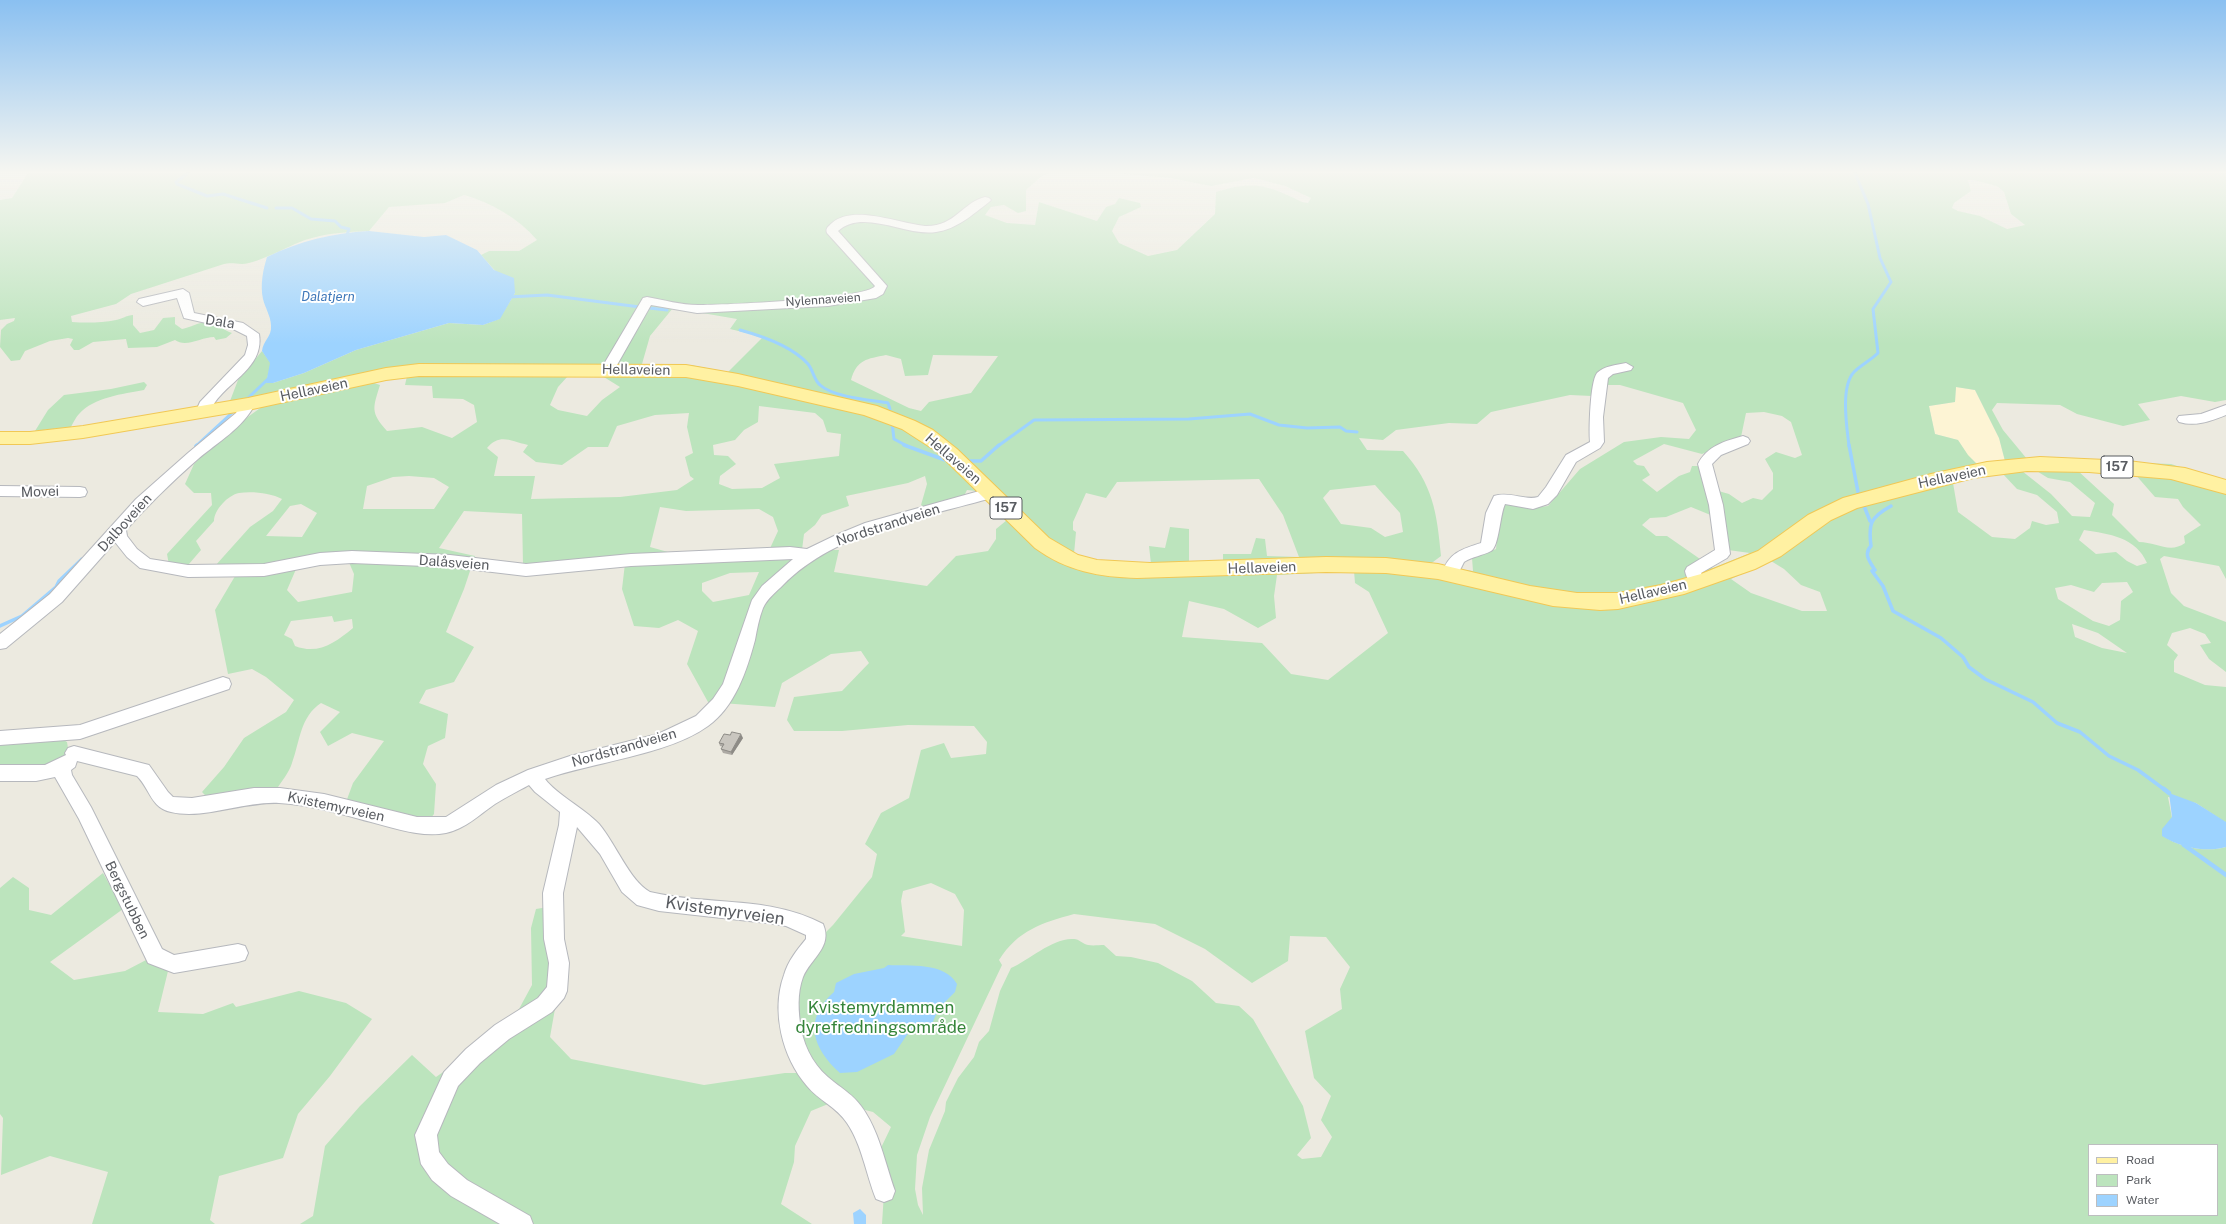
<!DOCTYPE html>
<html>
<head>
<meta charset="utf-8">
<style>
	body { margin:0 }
	#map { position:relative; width:2226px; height:1224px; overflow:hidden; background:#eceae0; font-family:"Public Sans",sans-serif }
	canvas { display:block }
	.legend { position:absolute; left:2088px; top:1144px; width:130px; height:72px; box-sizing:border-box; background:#fff; border:1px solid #bdbec0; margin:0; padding:5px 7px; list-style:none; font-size:12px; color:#595c61 }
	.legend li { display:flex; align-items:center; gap:8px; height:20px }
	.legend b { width:20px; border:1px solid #bdbec0 }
</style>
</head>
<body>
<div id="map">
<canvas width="2226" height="1224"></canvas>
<ul class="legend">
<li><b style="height:5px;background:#fff1a2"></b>Road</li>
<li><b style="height:11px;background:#bce4bd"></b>Park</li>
<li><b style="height:11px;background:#9dd3ff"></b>Water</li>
</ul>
</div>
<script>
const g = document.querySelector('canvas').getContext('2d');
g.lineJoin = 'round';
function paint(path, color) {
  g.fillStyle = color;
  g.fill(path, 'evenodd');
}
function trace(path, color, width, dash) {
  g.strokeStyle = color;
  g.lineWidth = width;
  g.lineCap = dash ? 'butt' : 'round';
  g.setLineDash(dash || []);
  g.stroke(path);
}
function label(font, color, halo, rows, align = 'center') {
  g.font = font + ' "Public Sans",sans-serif';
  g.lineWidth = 4;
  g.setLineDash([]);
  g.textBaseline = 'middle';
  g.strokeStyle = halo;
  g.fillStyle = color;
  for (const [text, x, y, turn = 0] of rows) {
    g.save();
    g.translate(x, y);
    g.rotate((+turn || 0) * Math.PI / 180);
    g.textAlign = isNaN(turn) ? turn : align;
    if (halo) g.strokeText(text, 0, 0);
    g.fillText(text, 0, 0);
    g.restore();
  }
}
paint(new Path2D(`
	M 1956,387 L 1975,390 L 1999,438 L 2005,461 L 1978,465 L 1968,456 L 1958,440 L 1935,434 L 1929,406 L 1955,402 Z`), '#fdf4d4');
paint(new Path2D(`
	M 28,173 L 1050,173 L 1042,176 L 1026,190 L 1026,211 L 1018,213 L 1004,205 L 991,207 L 985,215 L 1007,223 L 1035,225 L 1039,202 L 1097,221 L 1106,207 L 1115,204 L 1119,198 L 1140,203 L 1141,207 L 1119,217 L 1112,231 L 1119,243 L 1148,256 L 1177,250 L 1215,214 L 1216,192 C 1252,180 1269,185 1302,202 L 1308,203 L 1311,198 L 1285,186 L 1254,178 L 1211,186 L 1170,178 L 1116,173 L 2226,173 L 2226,400 L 2215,402 L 2181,396 L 2138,404 L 2150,420 L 2123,426 L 2077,414 L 2060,405 L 1997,403 L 1992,410 L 2003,430 L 2027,459 L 2171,464 L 2226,482 L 2226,579 L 2219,566 L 2164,556 L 2160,559 L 2171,593 L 2184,606 L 2226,622 L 2226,672 L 2209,659 L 2200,645 L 2211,643 L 2205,634 L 2190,628 L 2172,633 L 2167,645 L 2178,655 L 2174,661 L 2174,672 L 2205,685 L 2226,687 L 2226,823 L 2196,803 L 2168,797 L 2172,818 L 2163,836 C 2179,847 2206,853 2226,847 L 2226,1224 L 882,1224 L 885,1177 L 879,1152 L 891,1127 L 873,1112 L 833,1102 L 811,1111 L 795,1146 L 794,1162 L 781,1204 L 812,1224 L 300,1224 L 313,1216 L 325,1146 L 360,1106 L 412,1055 L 436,1077 L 459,1061 L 519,1009 L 532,985 L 531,928 L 536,909 L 548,907 L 556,1003 L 550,1037 L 571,1059 L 704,1085 L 785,1073 L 804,1073 L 792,992 L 822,936 L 833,925 L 872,877 L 877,854 L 865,844 L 881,813 L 909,798 L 921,750 L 944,743 L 951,758 L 986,754 L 987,742 L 974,726 L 908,725 L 842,731 L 794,731 L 787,720 L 794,697 L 842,691 L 869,663 L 861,651 L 831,654 L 782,683 L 775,707 L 708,702 L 687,664 L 698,631 L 678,620 L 659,628 L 634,626 L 622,589 L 626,555 L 523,565 L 522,514 L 464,511 L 439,548 L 475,556 L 464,589 L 446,632 L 474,647 L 454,682 L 426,690 L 419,703 L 448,714 L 445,738 L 428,746 L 423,764 L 436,784 L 434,814 L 424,827 L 342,813 L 353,783 L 384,741 L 352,733 L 328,746 L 320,732 L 340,712 L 321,703 C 300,717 300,741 292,763 C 289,773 281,782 276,790 L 208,798 L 202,792 L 224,767 L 244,738 L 286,712 L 294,700 L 266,677 L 252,669 L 228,674 L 215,610 L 241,566 L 215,566 L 250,527 L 273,511 L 282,499 C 271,493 252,491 239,493 C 228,495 214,510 214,521 L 196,541 L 201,550 L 189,564 L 169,565 L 167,554 L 212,505 L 211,493 L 194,493 L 185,484 L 194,464 L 216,440 L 263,406 L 230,401 L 238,380 L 262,351 L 271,363 L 266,383 L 273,383 L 304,373 L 356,350 L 449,323 L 483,325 L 499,319 L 515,293 L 481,255 L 489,251 L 519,251 L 537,240 C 518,218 492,203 464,195 L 445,203 L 389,207 L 369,231 C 348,232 326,233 305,240 C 288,246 259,263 242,264 C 233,264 232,262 221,265 L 131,294 L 116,304 L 71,316 L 72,322 C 86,323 101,323 116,320 C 122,319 127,315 133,315 L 133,325 L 140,333 L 154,330 L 163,318 L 175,317 L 175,324 L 182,329 C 193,327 204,318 216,324 C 222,326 222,330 232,333 L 226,338 L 216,340 L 214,337 C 202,337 186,348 175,340 L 157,347 L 128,348 L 126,339 L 93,342 L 79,350 L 74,350 L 70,345 L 73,339 L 68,338 L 50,341 L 25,351 L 20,360 L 11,361 L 0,347 L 1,330 L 7,324 L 14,321 L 15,318 L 0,320 L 0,200 L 12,198 ZM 1968,180 L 1973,180 L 1997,186 L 2004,192 L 2011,214 L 2025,225 L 2007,229 L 1980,216 L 1958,211 L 1952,208 L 1954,203 L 1971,191 ZM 673,308 L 737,319 L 730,329 L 763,337 L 728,372 L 691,365 L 642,364 L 650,336 ZM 886,355 L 901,359 L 905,376 L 928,375 L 933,355 L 998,356 L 971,393 L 929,402 L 921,411 L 909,408 L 851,380 C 857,359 867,359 886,355 ZM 599,374 L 620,387 L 602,400 L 587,416 L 558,410 L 550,405 L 558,387 L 568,376 ZM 407,376 L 405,385 L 432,386 L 433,398 L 463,399 L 474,405 L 477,422 L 452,438 L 422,427 L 387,431 C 370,412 373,408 380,385 L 368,381 ZM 1599,385 L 1620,385 L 1683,403 L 1696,430 L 1689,439 L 1661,437 L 1624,442 L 1580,469 L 1548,506 L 1530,508 L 1506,503 L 1499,518 L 1496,549 L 1472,558 L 1473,571 L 1429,565 L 1441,556 C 1437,513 1433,484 1403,451 L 1367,450 L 1359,438 L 1383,440 L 1396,430 L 1449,423 L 1477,424 L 1491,412 L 1570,395 L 1592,396 ZM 1956,387 L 1975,390 L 1999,438 L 2005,461 L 1978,465 L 1968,455 L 1958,440 L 1935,434 L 1929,406 L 1955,402 ZM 759,406 L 815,413 L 823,420 L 827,432 L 841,434 L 839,456 L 774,464 L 780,478 L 762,488 L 732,489 L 719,484 L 720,476 L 736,464 L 728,456 L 714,455 L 713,445 L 735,440 L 744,430 L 758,422 ZM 1764,412 L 1782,416 L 1791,422 L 1802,455 L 1795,458 L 1776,452 L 1765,459 L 1773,473 L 1773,489 L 1762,500 L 1753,498 L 1742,503 L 1729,494 L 1708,488 L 1703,466 L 1692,466 L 1690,472 L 1679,476 L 1657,492 L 1642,480 L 1650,475 L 1644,466 L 1637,465 L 1633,461 L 1664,444 L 1702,454 L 1741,437 L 1746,413 ZM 689,413 L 687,427 L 693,453 L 685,457 L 690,476 L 694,479 L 677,490 L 620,497 L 531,499 L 535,476 L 494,476 L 498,457 L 487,448 C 500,433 510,441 528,445 L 523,452 L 536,462 L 562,465 L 588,447 L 608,447 L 617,426 L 655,415 ZM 2035,470 L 2048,478 L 2070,482 L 2095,503 L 2090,517 L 2072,516 L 2051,494 L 2022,471 ZM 2077,470 L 2134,473 L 2155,497 L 2178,499 L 2183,507 L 2201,525 L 2184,536 L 2185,543 C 2170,554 2156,542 2139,542 L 2112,515 L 2114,504 ZM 2002,473 L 2017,489 L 2037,495 L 2057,512 L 2059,523 L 2046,525 L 2032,521 L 2030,528 L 2015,539 L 1992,537 L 1958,512 L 1953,483 ZM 409,476 L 434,478 L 449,487 L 434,509 L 363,509 L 367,486 L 393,477 ZM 925,476 L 927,484 L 921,505 L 926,509 L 964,496 L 967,490 L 976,491 L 1007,520 L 996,529 L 996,539 L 988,551 L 956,556 L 927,586 L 834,572 L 839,550 L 802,550 L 804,534 L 815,525 L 822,515 L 849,506 L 846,496 L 908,483 ZM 1259,479 L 1283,515 L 1299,557 L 1267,556 L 1265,539 L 1256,538 L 1251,554 L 1223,554 L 1223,562 L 1189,563 L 1189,529 L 1170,527 L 1165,548 L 1149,546 L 1151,564 L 1104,562 L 1074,554 L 1076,532 L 1073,530 L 1073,522 L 1086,493 L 1106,498 L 1117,482 ZM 1375,485 L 1400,513 L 1403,532 L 1385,537 L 1371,528 L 1341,524 L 1323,498 L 1330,490 ZM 301,504 L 317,513 L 302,537 L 266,536 L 290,506 ZM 660,507 L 686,511 L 759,509 L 773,517 L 778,531 L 766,557 L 675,554 L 650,547 ZM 1691,507 L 1713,516 L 1728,550 L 1750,553 L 1713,568 L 1667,536 L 1656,536 L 1642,525 L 1650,518 L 1666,517 ZM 2084,530 C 2109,534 2136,537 2147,563 L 2137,566 L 2127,561 L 2116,552 L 2096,554 L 2079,540 ZM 345,553 L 354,574 L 352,592 L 298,602 L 287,590 L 300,560 ZM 1771,561 L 1784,569 L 1801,585 L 1820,592 L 1827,611 L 1802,611 L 1751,593 L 1731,579 ZM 1354,571 L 1355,583 L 1369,592 L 1388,633 L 1328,680 L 1291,674 L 1262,643 L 1182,637 L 1189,601 L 1224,609 L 1258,628 L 1276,618 L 1274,596 L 1277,575 ZM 759,572 L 749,595 L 713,602 L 702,591 L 702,583 L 730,573 ZM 2127,582 L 2133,592 L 2121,601 L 2120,620 L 2109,626 L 2093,621 L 2058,599 L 2055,588 L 2071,585 L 2094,592 L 2102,583 ZM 332,616 L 334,622 L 352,619 L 353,628 C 335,643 318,655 295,646 L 292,639 L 284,635 L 291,621 ZM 2072,624 L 2098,633 L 2127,653 L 2102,648 L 2075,637 ZM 931,883 L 955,894 L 964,910 L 962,946 L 901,936 L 905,932 L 901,901 L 903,891 ZM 1074,914 L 1155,924 L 1205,949 L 1252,983 L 1288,961 L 1290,936 L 1326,937 L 1350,967 L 1340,989 L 1342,1009 L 1305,1031 L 1314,1078 L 1331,1096 L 1321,1120 L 1332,1137 L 1321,1157 L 1302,1159 L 1297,1155 L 1311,1138 L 1303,1106 L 1253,1019 L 1239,1006 L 1216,1003 L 1192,981 L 1158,963 L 1131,957 L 1116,956 L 1104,945 C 1099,945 1093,946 1088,945 C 1083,944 1079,939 1074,939 C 1054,937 1029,960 1011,968 L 1000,991 L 989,1031 L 979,1042 L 974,1057 L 958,1078 L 946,1102 L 945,1111 L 929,1150 L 922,1188 L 923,1215 L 918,1205 L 915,1189 L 917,1155 L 930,1117 L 1002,965 L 999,960 C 1018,930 1042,923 1074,914 ZM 2089,1145 L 2217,1145 L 2217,1215 L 2089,1215 Z
	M 144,382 L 147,385 L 144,390 C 123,394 94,397 79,414 C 76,417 73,423 71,427 L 35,431 L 48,410 L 64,395 L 111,389 Z
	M 62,739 L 67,742 L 69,754 L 61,764 L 0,773 L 0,740 Z
	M 103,873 L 123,909 L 50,962 L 74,980 L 125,971 L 148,959 L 169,967 L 158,1012 L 203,1014 L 233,1003 L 236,1007 L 299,991 L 346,1003 L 372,1019 L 330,1076 L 298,1114 L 283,1158 L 219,1176 L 210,1220 L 215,1224 L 92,1224 L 108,1172 L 50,1156 L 1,1175 L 3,1118 L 0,1114 L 0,888 L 13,877 L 29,888 L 29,910 L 51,915 Z`), '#bce4bd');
paint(new Path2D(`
	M 369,231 L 424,237 L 446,235 L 477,250 L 494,270 L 514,278 L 515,293 L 500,319 L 483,325 L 449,323 L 356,350 L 304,373 L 273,383 L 266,383 L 270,363 L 262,351 C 263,341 272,336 271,326 C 271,316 265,308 263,299 C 260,285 263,270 267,257 C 300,241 332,233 369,231 Z
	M 2169,793 L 2196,803 L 2226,822 L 2226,847 C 2206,853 2179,847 2162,836 L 2162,829 L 2172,817 Z
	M 888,965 C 909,966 945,962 957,984 L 955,992 L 939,1008 L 931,1026 L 926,1028 L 916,1028 L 909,1032 L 894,1054 L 857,1072 L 840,1073 C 812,1048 803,1019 834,992 L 836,983 L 854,974 L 884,968 Z
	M 860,1209 L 866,1215 L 866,1224 L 854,1224 L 853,1213 Z`), '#9dd3ff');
trace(new Path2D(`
	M 188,173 L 176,182 L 177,184 L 207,196 L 223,194 L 267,208
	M 276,208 L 292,208 L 311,219 L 335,221 L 341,227 L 349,229 L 347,235
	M 508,297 L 547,295 L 640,307
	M 649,308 L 667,310
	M 740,330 C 762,336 792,346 808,364 C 813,370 814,380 820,385 C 833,397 870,400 888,403 L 890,409
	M 247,399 L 268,379
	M 892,423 L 894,439 L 907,446
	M 196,446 L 235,410
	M 998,446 L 1034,420 L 1189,419 L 1250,414 L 1279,425 L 1307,428 L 1340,427 L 1346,431 L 1357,432
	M 1849,446 C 1847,428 1840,387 1854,372 C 1861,365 1871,360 1878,353 L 1873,309 L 1891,282 L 1880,258 L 1868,204 L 1855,173`), '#9dd3ff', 3);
trace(new Path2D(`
	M 904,445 L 945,460
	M 1849,445 L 1858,492
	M 196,446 L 197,445
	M 970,461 L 981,461 L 999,445
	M 1864,506 L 1870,521
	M 1891,506 C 1871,517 1868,523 1871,546 C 1863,554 1870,562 1875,570 L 1872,571 L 1883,586 L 1893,611 L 1941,638 L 1963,657 L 1969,667 L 1985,679 L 2033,702 L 2057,723 L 2080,732 L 2109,756 L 2138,770 L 2165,790
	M 0,626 L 22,616 L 56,587 L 59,581 L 82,559`), '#9dd3ff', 3.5);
trace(new Path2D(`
	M 2164,789 L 2169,793
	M 2184,845 L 2226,875`), '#9dd3ff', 4.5);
const minor = new Path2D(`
	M 985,197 L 989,198 L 991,200 L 989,202 C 972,215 957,229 936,232 C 907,237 863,208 838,231 L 887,286 L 883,294 L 876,298 L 828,306 L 697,313 L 651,305 L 613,372 L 603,372 L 601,369 L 643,298 L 647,297 C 664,300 681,305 698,305 C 720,305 868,299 875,286 L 827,233 C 825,228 829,226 832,223 C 854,204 900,224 925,226 C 955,227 963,202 985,197 Z
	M 183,289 L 189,293 L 194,313 L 243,323 L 259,334 C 264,363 237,377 220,396 C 214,402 212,408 208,414 L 198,414 L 196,411 L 200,402 L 245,355 L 248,345 L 247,336 L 233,329 L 184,318 L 177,298 L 143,306 L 137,302 L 139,299 Z
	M 1626,363 L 1633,367 L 1631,370 L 1613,374 L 1608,378 L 1603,417 L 1604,442 L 1600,448 L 1576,462 L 1557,495 L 1548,504 L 1533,509 L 1505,504 C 1500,514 1499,547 1491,551 C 1482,556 1473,556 1464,562 L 1456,578 L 1450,580 L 1444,578 L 1442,574 C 1448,553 1462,549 1481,543 L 1486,513 L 1494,496 C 1511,491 1525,501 1538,497 L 1546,487 L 1566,455 L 1590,442 C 1589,430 1590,382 1597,373 C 1604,366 1616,365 1626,363 Z
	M 248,399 L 253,401 L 255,404 C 243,428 218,442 198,459 C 173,481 148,505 126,530 L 127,536 L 137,549 L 150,559 L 188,565 L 264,564 L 320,553 L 352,551 L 450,555 L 526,564 L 631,554 L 790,547 L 807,549 L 836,535 L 865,523 L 990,488 L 995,489 L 997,493 L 995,497 C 923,518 838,530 783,585 C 776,592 767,599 763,608 C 759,618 757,629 755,640 C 747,670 735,707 708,726 C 668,755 593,762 545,779 C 557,795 584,808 599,824 C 616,844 629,880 650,892 C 708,906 768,895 823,924 C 833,947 811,958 803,977 C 797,993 798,1012 801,1029 C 805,1050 816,1069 834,1082 C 843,1089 854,1096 861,1106 C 879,1130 885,1163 895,1191 L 892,1199 L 884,1202 L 876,1199 C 866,1174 862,1145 847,1123 C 837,1107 818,1100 807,1086 C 782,1057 771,1011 784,975 C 788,961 797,950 806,939 L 806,935 L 786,926 L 767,923 L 659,911 L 637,905 L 622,892 L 600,854 L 577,827 L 563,893 L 564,939 L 569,963 L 567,991 L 564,998 L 552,1012 L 509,1039 L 480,1063 L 458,1086 L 437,1135 L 439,1152 L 448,1164 L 467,1180 L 530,1216 L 533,1224 L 500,1224 L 451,1196 L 432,1180 L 421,1164 L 415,1135 L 444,1072 L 466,1049 L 495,1025 L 538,998 L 547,987 L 549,963 L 544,939 L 543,893 L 559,825 L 560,812 L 535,792 L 529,785 C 518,791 506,797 495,804 C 479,815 465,829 446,833 C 422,838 394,828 371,822 C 341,814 311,805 279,803 C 244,801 204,820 171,812 C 151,808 150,789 137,776 L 77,761 L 75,767 L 71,770 L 72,775 L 91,807 L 162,949 L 174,955 L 238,944 L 245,946 L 248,953 L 245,960 L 238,962 L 174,973 L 148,963 L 79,819 L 55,777 L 36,781 L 0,781 L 0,765 L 45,765 L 66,755 L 65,753 L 68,748 L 74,746 L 149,765 L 168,792 L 173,797 L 192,798 L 254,788 L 280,788 L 324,794 L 417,817 L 446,817 L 496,785 L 528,770 L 570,756 L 658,734 L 696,716 L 713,699 L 723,684 L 752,600 L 762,586 L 793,559 L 631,566 L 526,576 L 450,567 L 352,563 L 320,565 L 264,576 L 188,577 L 140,568 L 127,557 L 115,542 L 62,602 L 6,648 L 0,649 L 0,634 L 50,594 L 136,499 L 188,453 L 236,413 L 243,401 Z
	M 2226,405 L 2226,415 C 2211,421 2196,427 2179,422 L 2177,419 L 2179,416 L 2201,414 Z
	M 1743,436 L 1748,438 L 1750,441 L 1748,444 L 1721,455 L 1712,464 L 1723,505 L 1730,554 L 1727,558 L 1701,573 L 1706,581 L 1704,585 C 1693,588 1687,581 1685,571 L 1687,567 L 1715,550 L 1709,505 L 1698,464 C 1707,446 1725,441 1743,436 Z
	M 0,486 L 80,487 L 85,488 L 87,492 L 85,496 L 80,497 L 0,496 Z
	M 223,677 L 229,679 L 231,684 L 229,689 L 80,739 L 0,745 L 0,731 L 80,725 Z`);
const major = new Path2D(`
	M 419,364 L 686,365 L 738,374 L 877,406 L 915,421 L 933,430 L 957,449 L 1049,538 L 1078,555 L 1097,560 L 1150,563 L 1326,557 L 1386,558 L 1438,564 L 1530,586 L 1577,593 L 1618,593 L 1661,585 L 1701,574 L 1758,551 L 1808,515 L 1843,498 L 1931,474 L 1987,462 L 2040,457 L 2128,461 L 2185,468 L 2226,480 L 2226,494 L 2171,479 L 2089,472 L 2027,471 L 1973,478 L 1857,508 L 1831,520 L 1781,556 L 1755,569 L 1684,594 L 1618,609 L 1600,610 L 1553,606 L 1438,579 L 1386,573 L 1326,572 L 1137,578 C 1100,577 1066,571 1035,548 L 936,451 L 902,429 L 864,415 L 738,386 L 686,377 L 419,376 L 386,380 L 248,410 L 83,438 L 30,444 L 0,444 L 0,432 L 30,432 L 83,426 L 248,398 L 386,368 Z`);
trace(minor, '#b6b8bd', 2);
trace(major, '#f1c855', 2);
paint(minor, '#fff');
paint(major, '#fff1a2');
paint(new Path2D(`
	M 743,738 L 732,755 L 723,753 L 721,749 L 723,747 L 720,746 L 719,743 Z`), '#adaaa4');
paint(new Path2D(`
	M 741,734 L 743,738 L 732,755 L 731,752 Z`), '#8d8b86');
const building = new Path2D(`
	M 732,732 L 741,734 L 731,752 L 721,749 L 724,744 L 719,743 L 724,734 L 730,735 Z`);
paint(building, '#c9c6bf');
trace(building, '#8d8b86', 1);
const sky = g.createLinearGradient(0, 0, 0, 344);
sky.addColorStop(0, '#8ac0f1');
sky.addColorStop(0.5, '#f6f6f1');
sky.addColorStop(1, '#f6f6f100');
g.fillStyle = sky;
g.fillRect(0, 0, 2226, 344);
label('12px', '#595c61', '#fff', [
	["Nylennaveien",823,300,-4]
]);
label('italic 13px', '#3f78b9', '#fff', [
	["Dalatjern",328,297]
]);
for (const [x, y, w] of [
	[2117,467,32],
	[1006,508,32]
]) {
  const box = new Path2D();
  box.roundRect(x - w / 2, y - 11, w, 22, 3);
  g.fillStyle = '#fff';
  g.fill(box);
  trace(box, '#595c61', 1);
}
label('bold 13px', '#595c61', null, [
	["157",2117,467],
	["157",1006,508]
]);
label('14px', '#595c61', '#fff', [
	["Dala",220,322,9],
	["Hellaveien",636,370,1],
	["Hellaveien",314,390,-12],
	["Hellaveien",953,459,41],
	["Hellaveien",1952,477,-12],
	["Movei",40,492,-2],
	["Dalboveien",125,523,-48],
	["Nordstrandveien",888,525,-18],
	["Dalåsveien",454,563,4],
	["Hellaveien",1262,568,-2],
	["Hellaveien",1653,592,-13],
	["Nordstrandveien",624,748,-16],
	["Kvistemyrveien",336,807,12],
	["Bergstubben",127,900,64]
]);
label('17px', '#595c61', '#fff', [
	["Kvistemyrveien",725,911,8]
]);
label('17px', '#35853a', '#fff', [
	["Kvistemyrdammen",881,1008],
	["dyrefredningsområde",881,1028]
]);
</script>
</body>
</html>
